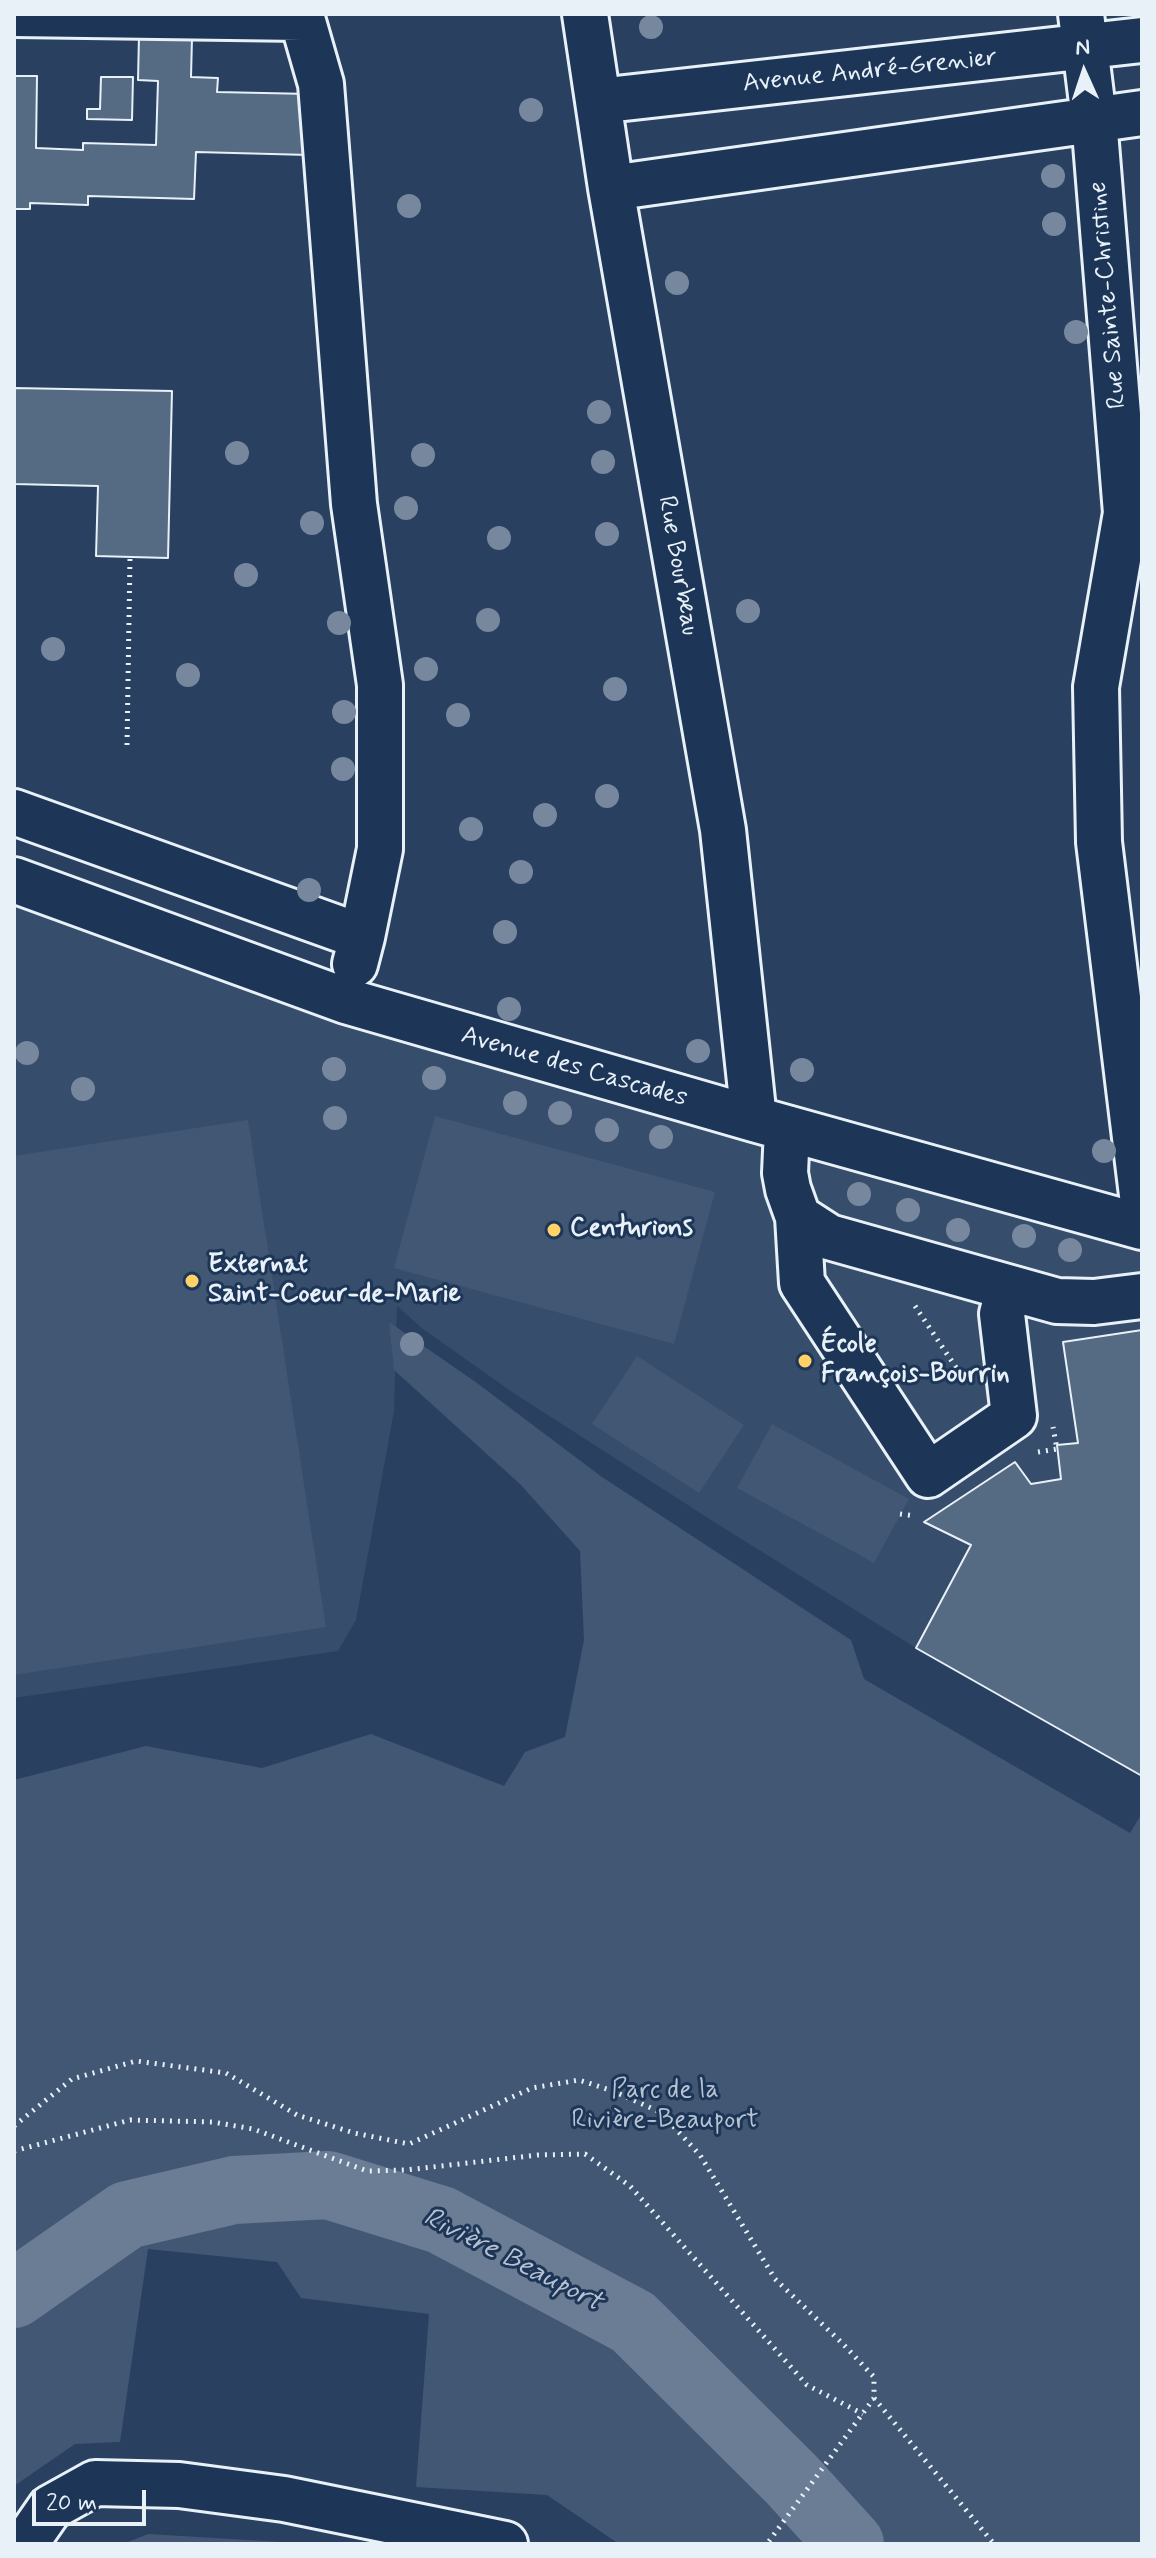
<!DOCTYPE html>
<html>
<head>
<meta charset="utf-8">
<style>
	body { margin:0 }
	#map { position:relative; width:1156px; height:2558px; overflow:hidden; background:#294061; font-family:Mynerve,sans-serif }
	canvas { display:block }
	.frame { position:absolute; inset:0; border:16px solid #e8f1f8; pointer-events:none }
	.north { position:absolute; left:1044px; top:32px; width:80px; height:80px; -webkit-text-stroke:6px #1d3557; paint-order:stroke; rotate:357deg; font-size:22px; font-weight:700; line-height:32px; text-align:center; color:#e8f1f8 }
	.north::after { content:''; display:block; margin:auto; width:28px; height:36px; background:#e8f1f8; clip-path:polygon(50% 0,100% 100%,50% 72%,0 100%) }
	.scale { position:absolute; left:32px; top:2490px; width:114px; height:36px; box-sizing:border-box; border:4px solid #e8f1f8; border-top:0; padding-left:10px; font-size:24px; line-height:28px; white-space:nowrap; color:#e8f1f8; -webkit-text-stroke:6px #1d3557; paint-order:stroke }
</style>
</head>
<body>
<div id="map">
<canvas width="1156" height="2558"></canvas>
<div class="frame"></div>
<div class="north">N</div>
<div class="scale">20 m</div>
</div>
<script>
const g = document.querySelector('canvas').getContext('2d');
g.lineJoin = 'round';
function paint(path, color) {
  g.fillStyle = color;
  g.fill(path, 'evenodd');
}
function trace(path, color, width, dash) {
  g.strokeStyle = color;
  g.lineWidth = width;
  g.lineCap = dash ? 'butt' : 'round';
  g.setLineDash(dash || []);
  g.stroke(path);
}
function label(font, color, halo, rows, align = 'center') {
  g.font = font + ' Mynerve,sans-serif';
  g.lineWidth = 6;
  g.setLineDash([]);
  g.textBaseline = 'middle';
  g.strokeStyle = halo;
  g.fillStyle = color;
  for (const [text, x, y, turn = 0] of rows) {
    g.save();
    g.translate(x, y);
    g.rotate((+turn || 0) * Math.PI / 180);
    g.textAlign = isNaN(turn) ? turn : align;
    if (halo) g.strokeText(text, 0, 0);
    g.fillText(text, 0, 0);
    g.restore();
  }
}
paint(new Path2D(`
	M 14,880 L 1142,1227 L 1142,1776 L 916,1648 L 711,1520 L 512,1392 L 423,1329 L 397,1306 L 394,1411 L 356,1620 L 338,1651 L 14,1698 Z`), '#364d6b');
paint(new Path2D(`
	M 435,1116 L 715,1192 L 674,1344 L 394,1268 Z
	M 248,1120 L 326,1627 L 14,1675 L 14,1156 Z
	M 389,1322 L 477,1383 L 602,1477 L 851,1640 L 864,1679 L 1130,1833 L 1142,1813 L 1142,2544 L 619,2544 L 547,2495 L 416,2487 L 429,2314 L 301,2298 L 277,2262 L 148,2249 L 120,2442 L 75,2444 L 14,2486 L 14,1780 L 146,1746 L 262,1768 L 371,1734 L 504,1786 L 525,1752 L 565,1737 L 584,1640 L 580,1551 L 520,1484 L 394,1370 Z
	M 637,1356 L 744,1425 L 699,1493 L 592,1424 Z
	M 772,1424 L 909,1499 L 874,1563 L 737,1488 Z
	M 148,2534 L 315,2544 L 123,2544 Z`), '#415774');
trace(new Path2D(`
	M 14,2294 L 127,2215 L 234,2190 L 328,2185 L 441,2220 L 633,2322 L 792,2480 L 850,2544`), '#6b7c95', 68);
const building = new Path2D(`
	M 139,36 L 192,38 L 191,77 L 218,78 L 217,92 L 310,94 L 309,155 L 196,152 L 194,199 L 88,196 L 88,205 L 30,203 L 30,209 L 14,209 L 14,76 L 37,76 L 36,148 L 83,150 L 83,143 L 156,145 L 158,81 L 138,80 Z
	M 101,77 L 133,77 L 132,120 L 87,119 L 87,109 L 100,109 Z
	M 14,388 L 172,391 L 168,558 L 96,556 L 98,486 L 14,484 Z
	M 1142,1330 L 1142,1776 L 916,1648 L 971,1545 L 924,1522 L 1015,1462 L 1031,1484 L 1061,1479 L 1057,1445 L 1078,1443 L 1063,1342 Z`);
paint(building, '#556a83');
trace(building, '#e8f1f8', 2);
const minor = new Path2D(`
	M 14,14 L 302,18 L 321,84 L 354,504 L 380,685 L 380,849 L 362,937
	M 585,14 L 611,188 L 723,830 L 754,1119
	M 1081,14 L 1094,119 L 1126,513 L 1096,687 L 1099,842 L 1142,1195
	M 598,101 L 1142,40
	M 611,188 L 1142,113
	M 14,812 L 362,937 L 355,964
	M 14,880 L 346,1001 L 754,1119 L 1142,1227
	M 787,1129 L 785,1173 L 788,1189 L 798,1217 L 802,1283 L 928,1475 L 1014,1416 L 1002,1314 L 1009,1288
	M 798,1217 L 829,1237 L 1057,1301 L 1094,1302 L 1142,1296
	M 25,2544 L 50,2508 L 95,2483 L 179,2485 L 284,2499 L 505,2544`);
trace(minor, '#e8f1f8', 50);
trace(new Path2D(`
	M 127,745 L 130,557
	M 915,1306 L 967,1384
	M 1038,1452 L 1057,1449 L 1053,1427
	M 900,1514 L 915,1516
	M 14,2126 L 72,2079 L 136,2061 L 226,2073 L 297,2115 L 354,2133 L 409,2144 L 532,2088 L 579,2080 L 613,2091 L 660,2112 L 700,2155 L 775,2279 L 843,2344 L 874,2377 L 874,2398 L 767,2544
	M 14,2151 L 130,2120 L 213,2122 L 253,2129 L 367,2171 L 406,2170 L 538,2155 L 585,2154 L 630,2186 L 807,2385 L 863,2414
	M 874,2398 L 994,2544`), '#e8f1f8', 5, [2, 6]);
trace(minor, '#1d3557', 44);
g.fillStyle = '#77889e';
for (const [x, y] of [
	[651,27],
	[531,110],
	[1053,176],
	[409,206],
	[1054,224],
	[677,283],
	[1076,332],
	[599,412],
	[237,453],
	[423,455],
	[603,462],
	[406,508],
	[312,523],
	[607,534],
	[499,538],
	[246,575],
	[748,611],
	[488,620],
	[339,623],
	[53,649],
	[426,669],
	[188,675],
	[615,689],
	[344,712],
	[458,715],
	[343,769],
	[607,796],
	[545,815],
	[471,829],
	[521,872],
	[309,890],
	[505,932],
	[509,1009],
	[698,1051],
	[27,1053],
	[334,1069],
	[802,1070],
	[434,1078],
	[83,1089],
	[515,1103],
	[560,1113],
	[335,1118],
	[607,1130],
	[661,1137],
	[1104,1151],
	[859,1194],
	[908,1210],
	[958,1230],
	[1024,1236],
	[1070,1250],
	[412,1344]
]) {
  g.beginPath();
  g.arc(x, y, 12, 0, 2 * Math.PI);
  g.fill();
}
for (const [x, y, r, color] of [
	[554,1230,8,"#ffd166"],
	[192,1281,8,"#ffd166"],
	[805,1361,8,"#ffd166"]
]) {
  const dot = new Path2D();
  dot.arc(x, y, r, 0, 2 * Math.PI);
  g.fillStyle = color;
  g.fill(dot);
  trace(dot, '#1d3557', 3);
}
label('26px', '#e8f1f8', '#1d3557', [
	["Avenue André-Grenier",870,72,-6],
	["Rue Sainte-Christine",1109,295,-95],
	["Rue Bourbeau",677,566,80],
	["Avenue des Cascades",574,1068,16]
]);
label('bold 26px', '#e8f1f8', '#1d3557', [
	["Centurions",570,1230],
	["Externat",208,1266],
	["Saint-Coeur-de-Marie",208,1296],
	["École",821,1346],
	["François-Bourrin",821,1376]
], 'left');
label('26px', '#b6c3d0', '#1d3557', [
	["Parc de la",665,2092],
	["Rivière-Beauport",665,2122]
]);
label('italic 28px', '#b6c2d0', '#1d3557', [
	["Rivière Beauport",512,2261,27]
]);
</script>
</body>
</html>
